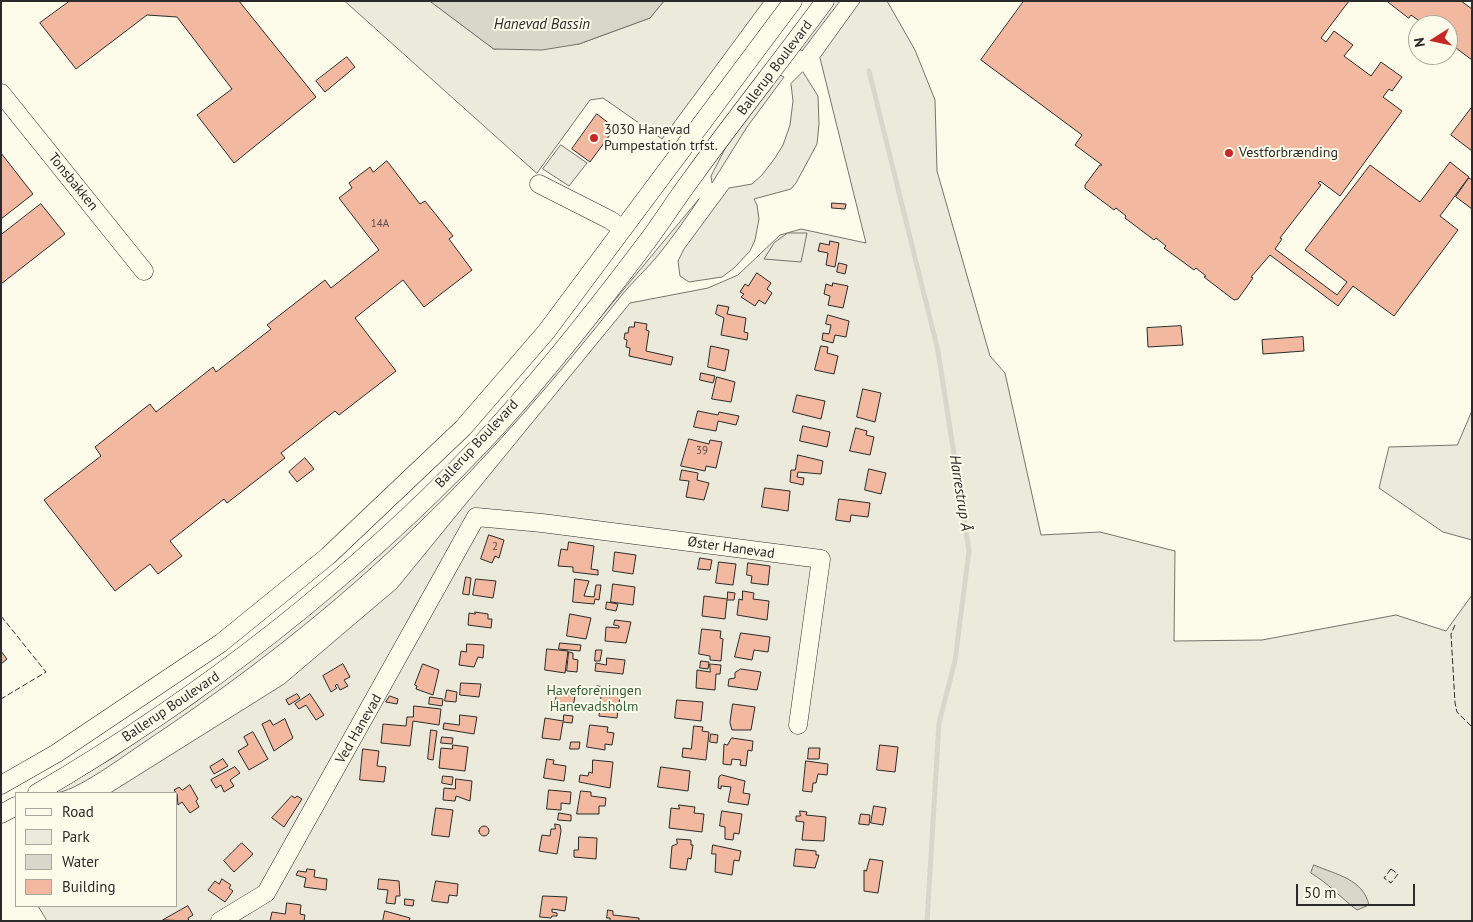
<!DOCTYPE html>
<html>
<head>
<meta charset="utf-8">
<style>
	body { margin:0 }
	#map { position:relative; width:1473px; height:922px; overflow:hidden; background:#fdfbea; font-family:"PT Sans",sans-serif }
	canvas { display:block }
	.frame { position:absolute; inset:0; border:2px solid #2b2b2b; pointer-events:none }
	.legend { position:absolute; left:15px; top:792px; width:162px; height:115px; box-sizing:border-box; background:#fdfbea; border:1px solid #a9a89e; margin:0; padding:6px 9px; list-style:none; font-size:15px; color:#2b2b2b }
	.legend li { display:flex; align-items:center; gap:10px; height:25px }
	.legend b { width:25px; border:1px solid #a9a89e }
	.north { position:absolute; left:1408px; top:15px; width:50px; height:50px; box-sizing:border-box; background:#fdfbea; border:1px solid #a9a89e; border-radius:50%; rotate:260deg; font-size:14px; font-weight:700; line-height:20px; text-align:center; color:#2b2b2b }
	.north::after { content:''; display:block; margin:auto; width:18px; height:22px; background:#c62828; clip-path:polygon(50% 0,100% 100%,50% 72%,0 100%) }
	.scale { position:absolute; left:1296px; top:884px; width:119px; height:22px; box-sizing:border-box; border:2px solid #2b2b2b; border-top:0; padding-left:6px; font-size:15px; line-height:18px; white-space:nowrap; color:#2b2b2b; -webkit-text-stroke:4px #fdfbea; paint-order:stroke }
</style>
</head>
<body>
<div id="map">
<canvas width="1473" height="922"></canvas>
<div class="frame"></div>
<ul class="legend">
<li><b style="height:6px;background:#fdfbea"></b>Road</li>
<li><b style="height:14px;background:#ecebdb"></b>Park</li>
<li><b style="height:14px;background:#d8d7c9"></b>Water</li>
<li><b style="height:14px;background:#f2b8a0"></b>Building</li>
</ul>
<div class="north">N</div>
<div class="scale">50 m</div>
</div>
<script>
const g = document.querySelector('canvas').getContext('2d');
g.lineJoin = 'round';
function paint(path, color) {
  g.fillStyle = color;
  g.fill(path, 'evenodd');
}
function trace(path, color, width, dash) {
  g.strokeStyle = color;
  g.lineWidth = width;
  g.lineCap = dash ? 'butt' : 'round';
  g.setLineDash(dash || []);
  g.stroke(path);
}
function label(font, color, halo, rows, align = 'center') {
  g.font = font + ' "PT Sans",sans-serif';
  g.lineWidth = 4;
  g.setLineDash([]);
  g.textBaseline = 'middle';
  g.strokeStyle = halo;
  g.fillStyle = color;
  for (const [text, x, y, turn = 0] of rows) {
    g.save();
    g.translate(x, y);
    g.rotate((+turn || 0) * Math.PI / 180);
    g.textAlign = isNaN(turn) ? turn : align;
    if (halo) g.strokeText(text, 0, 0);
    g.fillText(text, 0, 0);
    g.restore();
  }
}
const green = new Path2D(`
	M 345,1 L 430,1 L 494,49 L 579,44 L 650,18 L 664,1 L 764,1 L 662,139 L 603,98 L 590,100 L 537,173 Z
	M 835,1 L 840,1 L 802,51 L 799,49 Z
	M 861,1 L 887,1 L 915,50 L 935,100 L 937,171 L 990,356 L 1005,373 L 1041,535 L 1100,532 L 1175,551 L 1174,641 L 1262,640 L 1396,615 L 1446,631 L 1472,595 L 1472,921 L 47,921 L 38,906 L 176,906 L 176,793 L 110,793 L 284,684 L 397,588 L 630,303 L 708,288 L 738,275 L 780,235 L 801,229 L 866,243 L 820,58 Z
	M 780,75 L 784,77 L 747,127 L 712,183 L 711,176 L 726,147 Z
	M 699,199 C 687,217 674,235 660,253 C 648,268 633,281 621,296 C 558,376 491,454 417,525 C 334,606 242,677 146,741 C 126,754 75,793 54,793 L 114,757 L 197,701 L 362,570 L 401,534 L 564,361 Z
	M 1472,411 L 1472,540 L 1443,532 L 1379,488 L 1389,447 L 1457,445 Z`);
paint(green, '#ecebdb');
trace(green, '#74746e', 1);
const parking = new Path2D(`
	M 803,72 L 818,96 L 819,124 L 817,144 L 796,183 L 791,189 L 754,199 L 757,205 L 759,219 L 755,240 L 750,251 L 734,268 L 722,277 L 689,282 L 680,276 L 678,261 L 684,249 L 729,188 L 752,184 L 762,175 L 775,158 L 783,145 L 790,125 L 793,101 L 791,84 Z
	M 561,145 L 587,163 L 569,186 L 543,169 Z
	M 788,233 L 807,233 L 801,262 L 764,259 L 774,243 Z`);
paint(parking, '#eceadb');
trace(parking, '#74746e', 1);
const water = new Path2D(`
	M 430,1 L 664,1 L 650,18 L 579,44 L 542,50 L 494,49 Z
	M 1314,865 C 1337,875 1363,879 1369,905 L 1357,910 C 1341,898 1328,883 1311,873 Z`);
paint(water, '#d8d7c9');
trace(water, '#74746e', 1);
trace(new Path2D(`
	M 869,71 L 938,351 L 969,551 L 955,661 L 939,723 L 927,921`), '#d8d7c9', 5);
const building = new Path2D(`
	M 70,1 L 239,1 L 316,97 L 234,163 L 197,115 L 232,89 L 177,17 L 147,15 L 76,69 L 40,23 Z
	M 1024,1 L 1349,1 L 1321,38 L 1326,42 L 1334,31 L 1353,45 L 1344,56 L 1371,76 L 1381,62 L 1402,77 L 1392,91 L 1389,89 L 1383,97 L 1402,111 L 1340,196 L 1320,181 L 1318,183 L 1321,185 L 1280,238 L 1282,239 L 1275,249 L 1337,295 L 1347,282 L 1305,250 L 1370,165 L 1420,202 L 1450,162 L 1469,177 L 1440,216 L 1458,230 L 1394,316 L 1353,286 L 1338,306 L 1270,255 L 1251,277 L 1253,278 L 1238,299 L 1234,300 L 1204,277 L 1206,276 L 1196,268 L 1194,270 L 1164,248 L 1166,246 L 1156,238 L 1154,240 L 1125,218 L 1126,216 L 1116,208 L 1114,210 L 1085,188 L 1085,185 L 1100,165 L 1102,165 L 1075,145 L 1082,135 L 981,60 Z
	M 1387,1 L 1461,1 L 1472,9 L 1472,60 L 1448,42 L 1448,25 L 1425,25 L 1411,15 L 1409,18 Z
	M 347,57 L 355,67 L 325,92 L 316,81 Z
	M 1472,107 L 1472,151 L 1451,135 Z
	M 597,114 L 615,128 L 590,162 L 572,149 Z
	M 1,153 L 33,194 L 1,219 Z
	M 387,161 L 420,204 L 425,201 L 453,236 L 449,239 L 472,270 L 424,307 L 403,280 L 355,318 L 396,371 L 339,415 L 335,411 L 281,453 L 285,458 L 227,503 L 224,499 L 170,541 L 182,556 L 158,574 L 150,564 L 115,591 L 44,500 L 101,456 L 95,447 L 150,404 L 156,412 L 213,367 L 216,372 L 271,329 L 267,325 L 325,280 L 331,288 L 379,250 L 339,198 L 352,188 L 349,183 L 370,167 L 373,172 Z
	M 1469,178 L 1472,180 L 1472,209 L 1456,197 Z
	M 832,203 L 846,204 L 845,209 L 832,208 Z
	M 41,204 L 65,234 L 1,284 L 1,235 Z
	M 830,241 L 839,243 L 835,267 L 826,265 L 828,253 L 818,251 L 820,243 L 829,245 Z
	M 839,263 L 847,265 L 845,274 L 837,272 Z
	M 757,273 L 771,283 L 767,289 L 772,293 L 765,304 L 759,300 L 755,306 L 741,297 L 744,294 L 740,292 L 745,284 L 748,286 Z
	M 833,283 L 848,286 L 843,308 L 828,305 L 830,296 L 824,294 L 826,284 L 832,286 Z
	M 718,305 L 729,307 L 727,314 L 746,318 L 744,332 L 748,333 L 747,340 L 721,335 L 724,318 L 716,314 Z
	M 828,315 L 849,321 L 846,337 L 835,335 L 833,343 L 822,340 L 823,333 L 829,334 L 831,325 L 826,324 Z
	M 635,322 L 647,324 L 646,330 L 649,331 L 646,351 L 673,357 L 671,365 L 629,356 L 630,348 L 626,347 L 627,340 L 624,339 L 625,333 L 628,333 L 629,327 L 634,327 Z
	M 1181,326 L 1183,345 L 1148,347 L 1147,328 Z
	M 1303,337 L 1304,351 L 1263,354 L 1262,340 Z
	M 711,346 L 729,350 L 725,371 L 708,367 Z
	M 821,346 L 828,347 L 827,353 L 838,356 L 834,374 L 815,370 Z
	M 701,373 L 715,376 L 713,383 L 700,380 Z
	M 717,377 L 735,382 L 731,402 L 712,399 Z
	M 863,389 L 881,393 L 875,422 L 857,417 Z
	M 797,395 L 825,401 L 821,419 L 793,412 Z
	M 698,411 L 718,415 L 719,412 L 739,416 L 736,425 L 718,421 L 716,431 L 694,427 Z
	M 803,426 L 830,432 L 827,447 L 800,441 Z
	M 856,428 L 867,431 L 866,435 L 874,437 L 870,455 L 850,451 Z
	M 689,439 L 709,444 L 710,440 L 722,442 L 716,468 L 706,466 L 705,471 L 681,466 Z
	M 798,455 L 823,461 L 821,474 L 798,472 L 797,477 L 804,478 L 803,485 L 790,482 L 791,470 L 795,470 Z
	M 305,458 L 314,469 L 297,482 L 289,472 Z
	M 869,469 L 886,473 L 881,494 L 865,490 Z
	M 682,470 L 698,473 L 697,480 L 709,483 L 704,500 L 686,497 L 689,481 L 680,480 Z
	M 765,488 L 790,491 L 788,511 L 762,507 Z
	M 839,499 L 870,503 L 868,517 L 851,515 L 850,522 L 836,520 Z
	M 489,535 L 504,540 L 499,558 L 495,556 L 492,563 L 481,559 Z
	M 569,542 L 594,546 L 591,569 L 598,570 L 598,575 L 573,572 L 573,567 L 558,566 L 561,549 L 567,550 Z
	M 615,552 L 636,555 L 633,574 L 613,571 Z
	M 700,558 L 712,560 L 710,570 L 698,569 Z
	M 719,562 L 736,564 L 733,585 L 716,583 Z
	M 748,563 L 770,566 L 768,585 L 751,583 L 752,576 L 747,575 Z
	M 466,577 L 471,578 L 469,595 L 463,594 Z
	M 476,579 L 496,581 L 493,598 L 473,595 Z
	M 575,579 L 589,581 L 584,596 L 594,597 L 596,585 L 601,585 L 599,600 L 595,599 L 594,604 L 573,602 Z
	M 613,584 L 635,587 L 633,605 L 611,602 Z
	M 743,591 L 754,593 L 753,599 L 769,601 L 767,620 L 737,615 L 739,599 L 742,600 Z
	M 728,592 L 735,593 L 734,600 L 727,600 L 725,619 L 702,616 L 704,596 L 727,599 Z
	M 607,602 L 618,604 L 616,611 L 606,609 Z
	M 475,612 L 488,614 L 488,619 L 492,619 L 491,628 L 468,625 L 469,613 L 475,614 Z
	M 570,614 L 591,618 L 586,639 L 567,636 Z
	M 615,620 L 631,622 L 626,643 L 605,641 L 606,627 L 619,628 L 619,626 L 614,625 Z
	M 702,629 L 721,631 L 720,638 L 723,639 L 721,661 L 710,660 L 710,656 L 699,654 Z
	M 741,633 L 770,637 L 768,652 L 754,650 L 752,660 L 735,657 Z
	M 560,643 L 581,645 L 580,651 L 559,649 Z
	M 467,644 L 484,645 L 483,658 L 478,657 L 474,667 L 459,665 L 461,651 L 466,652 Z
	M 547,649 L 568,651 L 565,673 L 545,670 Z
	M 596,650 L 602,650 L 600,661 L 595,661 Z
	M 1,651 L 7,659 L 1,664 Z
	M 569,652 L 573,653 L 573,659 L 578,660 L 577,672 L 567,671 Z
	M 607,658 L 625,660 L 623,674 L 595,671 L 596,663 L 606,665 Z
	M 701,661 L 709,662 L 708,669 L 700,668 Z
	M 343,664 L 350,677 L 344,680 L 348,686 L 340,690 L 337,684 L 335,686 L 337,688 L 331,692 L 323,676 Z
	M 423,664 L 439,670 L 433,695 L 416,689 L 417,686 L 415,685 Z
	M 710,664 L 721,665 L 720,674 L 716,674 L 715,690 L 696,688 L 697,670 L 710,672 Z
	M 741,669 L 761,672 L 757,690 L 728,686 L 729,679 L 735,678 L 735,673 Z
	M 461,683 L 481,684 L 479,697 L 460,695 Z
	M 597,686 L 621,689 L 617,718 L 599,716 L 601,696 L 596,695 Z
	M 558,689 L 567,691 L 566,694 L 575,696 L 573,707 L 555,704 Z
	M 447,690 L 457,692 L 456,702 L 445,701 Z
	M 297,694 L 300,698 L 289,705 L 286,700 Z
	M 310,694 L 324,715 L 316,720 L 306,705 L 299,709 L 295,704 Z
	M 390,696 L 398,699 L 397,704 L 386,702 Z
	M 430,697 L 443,699 L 442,706 L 429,704 Z
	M 677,700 L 703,702 L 701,721 L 675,718 Z
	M 733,704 L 755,707 L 751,730 L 732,730 L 730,723 Z
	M 414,706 L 441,709 L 439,725 L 413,721 L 410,746 L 381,743 L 383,724 L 406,726 L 407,717 L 413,717 Z
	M 460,715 L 477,717 L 474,734 L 443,729 L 444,723 L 459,725 Z
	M 564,715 L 573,716 L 572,723 L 563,722 L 560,740 L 542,738 L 545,718 L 563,721 Z
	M 285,719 L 293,738 L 274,751 L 262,724 L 270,720 L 273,725 Z
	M 590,725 L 608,727 L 607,732 L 614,733 L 612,745 L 605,744 L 605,750 L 587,747 Z
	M 694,726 L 703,727 L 702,731 L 709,732 L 706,760 L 682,757 L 683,748 L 691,749 Z
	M 431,730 L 437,731 L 433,760 L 428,759 Z
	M 253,732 L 268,759 L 249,770 L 238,751 L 248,745 L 244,737 Z
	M 711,734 L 718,735 L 717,743 L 710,742 Z
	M 442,737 L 453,738 L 452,744 L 441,743 Z
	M 732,738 L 753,741 L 752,751 L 748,750 L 746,766 L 740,765 L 741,760 L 732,759 L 731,765 L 723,764 L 724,744 L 727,745 Z
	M 571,742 L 580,742 L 579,749 L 570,749 Z
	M 453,745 L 468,747 L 465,771 L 439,768 L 441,748 L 452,749 Z
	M 880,745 L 898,747 L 895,772 L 877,770 Z
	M 809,748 L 820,748 L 819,759 L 808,759 Z
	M 363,749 L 379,751 L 377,766 L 386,767 L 384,782 L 360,780 Z
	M 223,759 L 228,766 L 214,774 L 210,767 Z
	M 547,759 L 554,760 L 553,764 L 566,766 L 564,781 L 544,778 Z
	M 593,760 L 613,762 L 610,788 L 579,782 L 580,775 L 588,776 L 589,772 L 592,773 Z
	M 806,761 L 828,764 L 827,775 L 818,774 L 816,783 L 813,783 L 812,792 L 803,791 Z
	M 235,767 L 240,773 L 230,780 L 234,786 L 224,792 L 221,785 L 216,788 L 211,780 Z
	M 661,767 L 690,771 L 688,791 L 658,787 Z
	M 722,775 L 745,781 L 743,793 L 750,794 L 748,805 L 728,802 L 731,787 L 721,786 L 721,789 L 718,788 L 719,777 Z
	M 443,776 L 453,777 L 452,785 L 442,783 Z
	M 456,779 L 472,781 L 470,801 L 456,796 L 455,801 L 443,800 L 444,788 L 455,789 Z
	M 190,785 L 198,799 L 196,801 L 199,807 L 190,813 L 182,802 L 178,805 L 177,794 L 174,790 L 179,787 L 182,790 Z
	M 549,790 L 571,792 L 570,804 L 561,803 L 561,810 L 547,809 Z
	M 581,791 L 591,792 L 591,796 L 606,798 L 605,806 L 599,806 L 599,814 L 577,814 Z
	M 292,796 L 295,798 L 297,796 L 302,799 L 284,827 L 272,818 Z
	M 679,805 L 695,807 L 694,813 L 704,814 L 702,832 L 669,828 L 671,808 L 679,809 Z
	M 874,806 L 886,808 L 883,825 L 871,823 Z
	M 436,808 L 453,810 L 449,837 L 432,835 Z
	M 722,811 L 742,814 L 739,834 L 734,833 L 733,840 L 725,839 L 725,827 L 720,826 Z
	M 800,811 L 807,812 L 806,815 L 826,817 L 824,841 L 802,840 L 804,822 L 796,821 L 796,816 L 800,816 Z
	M 559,813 L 571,815 L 571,821 L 558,820 Z
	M 861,814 L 870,815 L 869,825 L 859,824 Z
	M 555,824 L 560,825 L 561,831 L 557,854 L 539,851 L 542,835 L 550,836 L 551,829 L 555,829 Z
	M479 831a5 5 0 1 1 10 0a5 5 0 1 1-10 0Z
	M 579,837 L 597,838 L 596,859 L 574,857 L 574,850 L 578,850 Z
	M 677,839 L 691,840 L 691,845 L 693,845 L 691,859 L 688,858 L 686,870 L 670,868 L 672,846 L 677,844 Z
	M 242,843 L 253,854 L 234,872 L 224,861 Z
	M 713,845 L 741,851 L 739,861 L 734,860 L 732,875 L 715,872 L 716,854 L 712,854 Z
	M 796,849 L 816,851 L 816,855 L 819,855 L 815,868 L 794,866 Z
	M 870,859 L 883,861 L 878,893 L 864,891 L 864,870 L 866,871 Z
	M 307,869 L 315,870 L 314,877 L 327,879 L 326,890 L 304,887 L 306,878 L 296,875 L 298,871 L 306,872 Z
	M 222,879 L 231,885 L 229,888 L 233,891 L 225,902 L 208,890 L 215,881 L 219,884 Z
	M 379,879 L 399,881 L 400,896 L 396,896 L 395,904 L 386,903 L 388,890 L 378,889 Z
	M 436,881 L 458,884 L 457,896 L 449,895 L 448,903 L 432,901 Z
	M 543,896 L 567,897 L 565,911 L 552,909 L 552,912 L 557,913 L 557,916 L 552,916 L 551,918 L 540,917 Z
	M 405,899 L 414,900 L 413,906 L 405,905 Z
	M 287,903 L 301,905 L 300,914 L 305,915 L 304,921 L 270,921 L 272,912 L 285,914 Z
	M 188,906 L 193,915 L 188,918 L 189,921 L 163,920 Z
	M 608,910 L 613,911 L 613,915 L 639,918 L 639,921 L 610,921 L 610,918 L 607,918 Z
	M 385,911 L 410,918 L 409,921 L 383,921 Z`);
paint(building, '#f2b8a0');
trace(building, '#2b2b2b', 1);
const minor = new Path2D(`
	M 1,93 L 144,271
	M 539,184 L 610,220 L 623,229
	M 1,785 L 57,753 L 221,643 L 328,556 L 463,428 L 546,332 L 793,1
	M 37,793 C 201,697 350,581 481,444 C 540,381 594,312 646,243 C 662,222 676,199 692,178 C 735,118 781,61 825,1
	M 1,814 L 16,806
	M 220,921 L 266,893 L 476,517 L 542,523 L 821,559 L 798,725`);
trace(minor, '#2b2b2b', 19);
trace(minor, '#fdfbea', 18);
trace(new Path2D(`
	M 1,616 L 46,672 L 1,699
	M 1455,625 L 1451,634 L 1455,703 L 1457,712 L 1472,727
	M 1391,869 L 1398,874 L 1391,883 L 1384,878 Z`), '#2b2b2b', 1, [6, 2.5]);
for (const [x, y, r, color] of [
	[594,138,5,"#c62828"],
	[1229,153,5,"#c62828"]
]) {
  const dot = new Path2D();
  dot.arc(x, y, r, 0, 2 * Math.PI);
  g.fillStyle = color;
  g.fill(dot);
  trace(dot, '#fdfbea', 2);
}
label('11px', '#5d4e48', null, [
	["14A",380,224],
	["39",702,451],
	["2",495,547]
]);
label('14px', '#2b2b2b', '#fdfbea', [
	["Ballerup Boulevard",775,68,-53],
	["Tonsbakken",73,182,51],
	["Ballerup Boulevard",477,444,-47],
	["Øster Hanevad",731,548,8],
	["Ballerup Boulevard",171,707,-34],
	["Ved Hanevad",359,729,-60]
]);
label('14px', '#2b2b2b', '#fdfbea', [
	["3030 Hanevad",604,130],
	["Pumpestation trfst.",604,146],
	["Vestforbrænding",1239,153]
], 'left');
label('14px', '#34623c', '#fdfbea', [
	["Haveforeningen",594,691],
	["Hanevadsholm",594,707]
]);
label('italic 15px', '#2b2b2b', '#fdfbea', [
	["Hanevad Bassin",542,25],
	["Harrestrup Å",960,493,81]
]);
</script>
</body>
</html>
